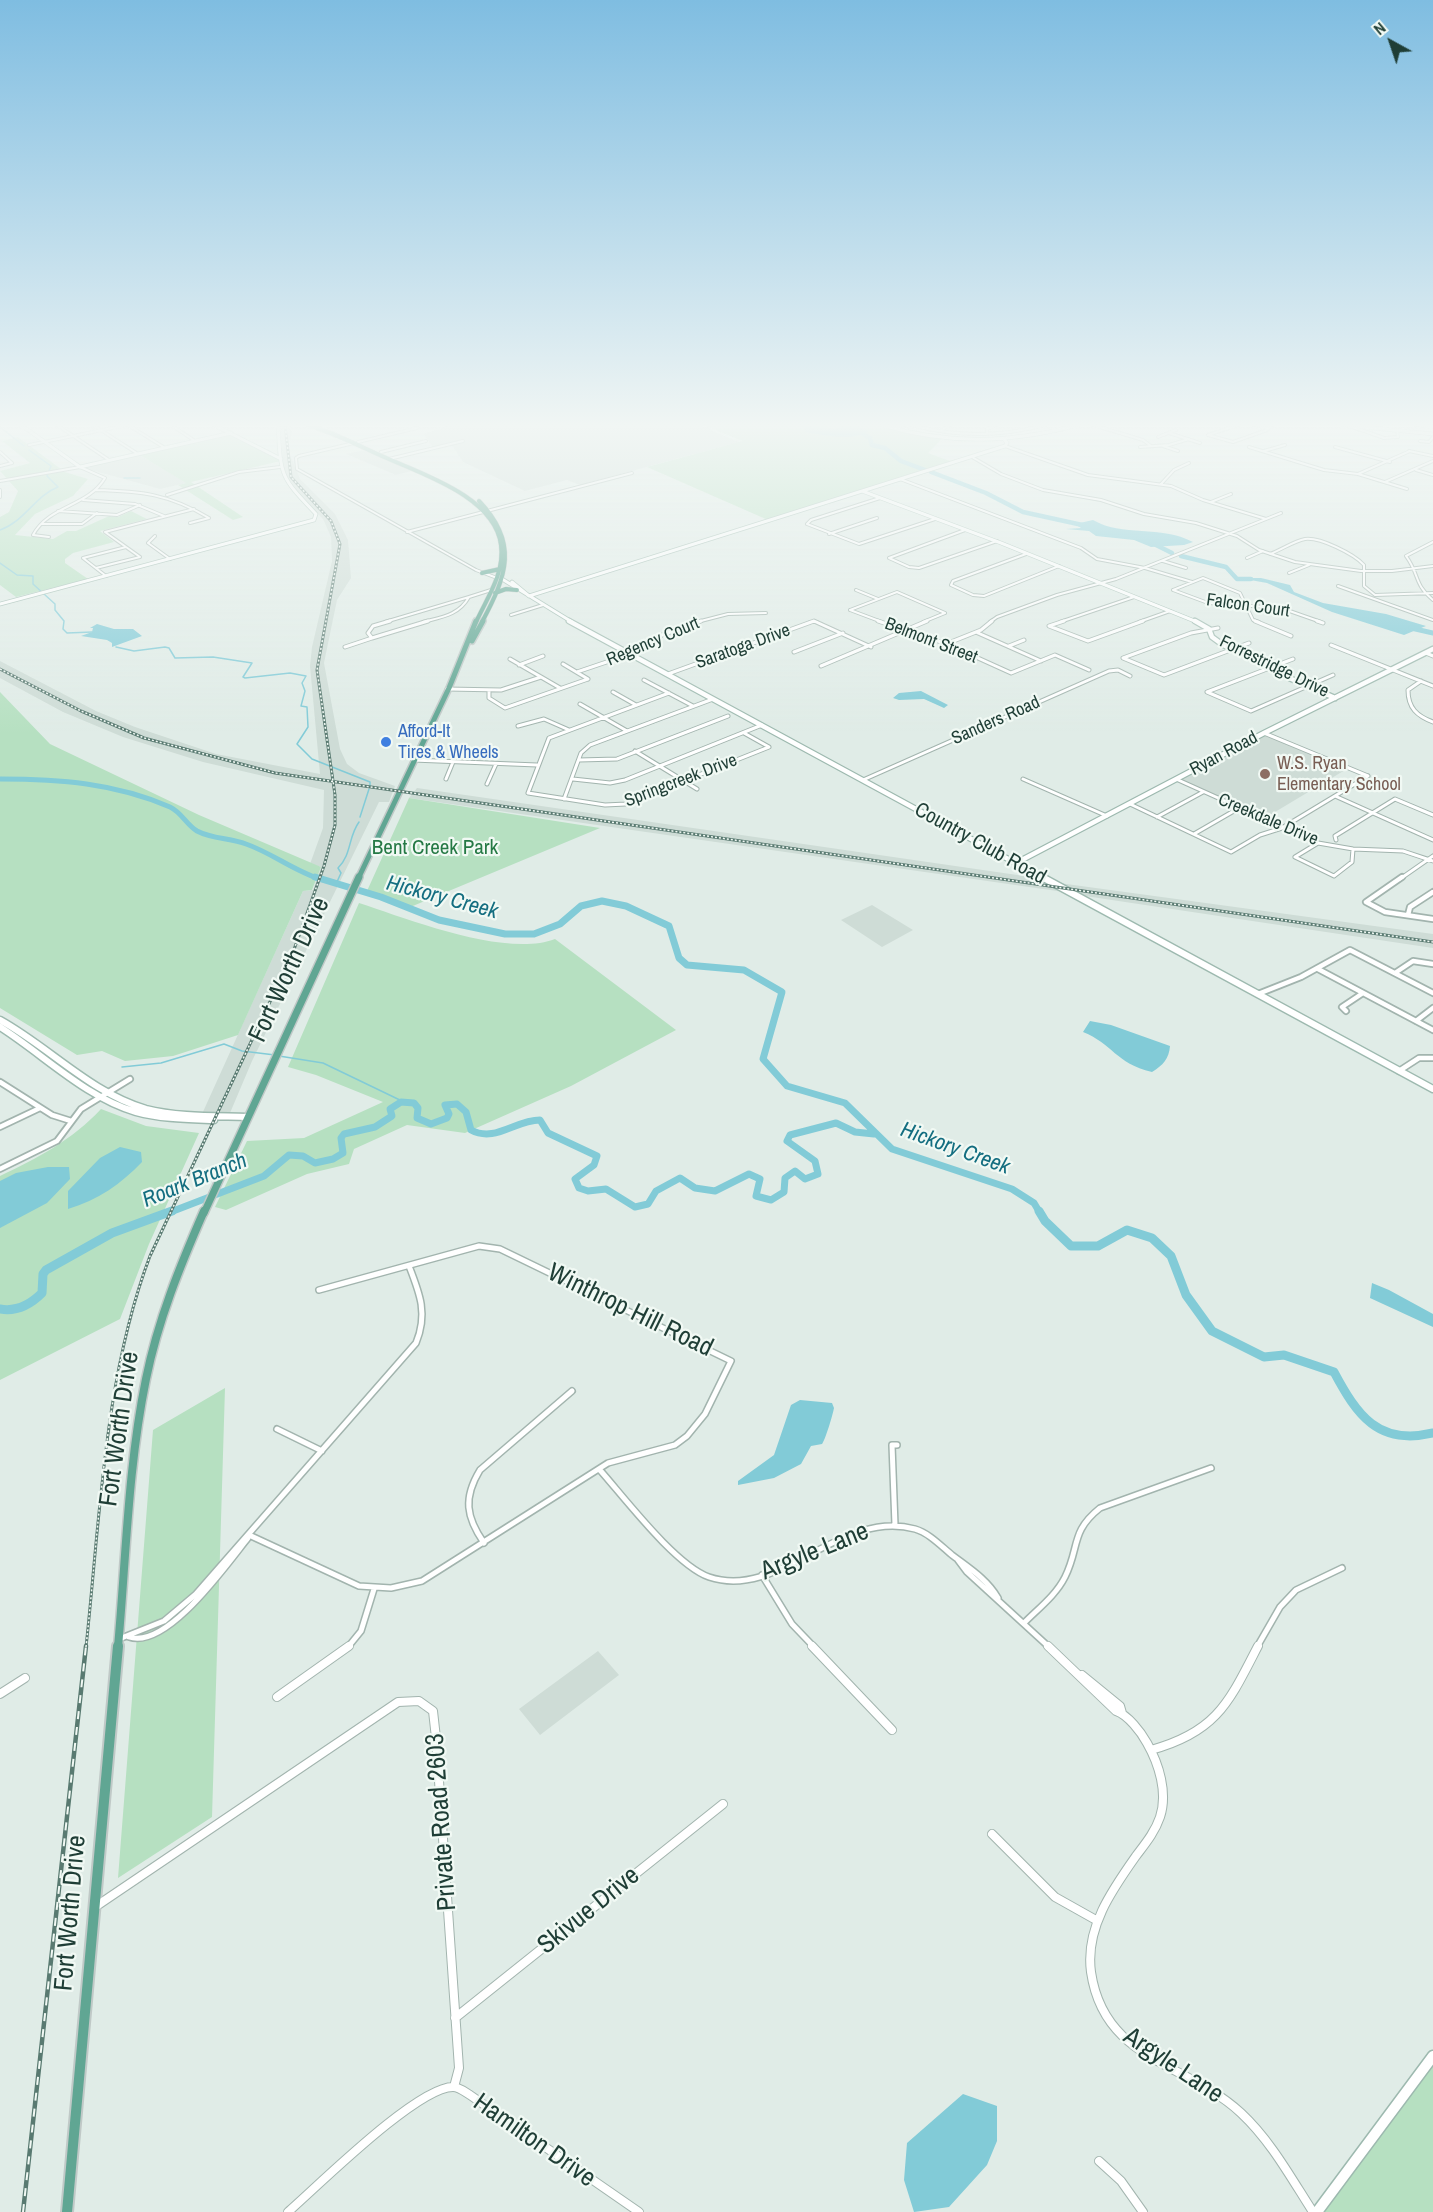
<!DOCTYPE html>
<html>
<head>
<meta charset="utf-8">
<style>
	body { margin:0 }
	#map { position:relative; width:1433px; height:2212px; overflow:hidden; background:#e0ece7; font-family:"Archivo Narrow",sans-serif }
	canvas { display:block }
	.north { position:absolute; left:1361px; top:12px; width:60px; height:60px; -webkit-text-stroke:4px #f1f9f4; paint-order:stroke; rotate:320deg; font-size:16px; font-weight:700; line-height:24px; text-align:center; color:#1f3e36 }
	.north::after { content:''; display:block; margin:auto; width:21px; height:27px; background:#1f3e36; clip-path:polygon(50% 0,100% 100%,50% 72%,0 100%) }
</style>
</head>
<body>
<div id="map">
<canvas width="1433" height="2212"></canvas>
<div class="north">N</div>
</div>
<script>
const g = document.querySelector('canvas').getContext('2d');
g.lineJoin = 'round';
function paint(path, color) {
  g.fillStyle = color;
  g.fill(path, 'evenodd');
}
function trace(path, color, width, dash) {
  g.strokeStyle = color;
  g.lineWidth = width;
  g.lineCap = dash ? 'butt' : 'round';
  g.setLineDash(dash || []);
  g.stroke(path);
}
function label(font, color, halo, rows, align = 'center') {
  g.font = font + ' "Archivo Narrow",sans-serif';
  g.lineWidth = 4.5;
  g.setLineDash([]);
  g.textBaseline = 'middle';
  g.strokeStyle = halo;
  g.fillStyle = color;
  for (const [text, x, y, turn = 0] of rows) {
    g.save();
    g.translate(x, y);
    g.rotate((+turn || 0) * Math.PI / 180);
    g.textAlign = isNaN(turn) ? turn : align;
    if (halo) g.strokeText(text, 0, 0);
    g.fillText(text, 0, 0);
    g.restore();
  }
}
paint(new Path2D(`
	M 280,425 L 290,425 L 292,435 L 287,447 L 300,479 L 335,514 L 348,540 L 351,578 L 337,600 L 324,663 L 340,749 L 347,764 L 359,773 L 395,786 L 389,802 L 379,802 L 252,1061 L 230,1113 L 202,1114 L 303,891 L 313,890 L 321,867 L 310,864 L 323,828 L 324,790 L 203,762 L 123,737 L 63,712 L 0,678 L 0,661 L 96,711 L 135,727 L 216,754 L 320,774 L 310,666 L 312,647 L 332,561 L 331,537 L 323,519 L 295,491 L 284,475 Z
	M 450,425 L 698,425 L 739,442 L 580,485 L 567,480 L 525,491 L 463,462 L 451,444 L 433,448 L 424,434 Z
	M 364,450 L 412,471 L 396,475 L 346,454 Z
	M 138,454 L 187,483 L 160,489 L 80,467 Z
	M 1266,732 L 1350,767 L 1265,818 L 1180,780 Z
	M 417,788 L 1038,878 L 1064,892 L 409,798 Z
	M 1059,883 L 1433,934 L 1433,948 L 1085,896 Z
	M 872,905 L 913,930 L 882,947 L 841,920 Z
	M 598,1651 L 619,1675 L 540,1735 L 519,1709 Z`), '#cedcd6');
paint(new Path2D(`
	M 704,425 L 882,425 L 942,439 L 928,453 L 953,462 L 768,520 L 647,467 L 742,441 Z
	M 231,433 L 281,461 L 191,482 L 243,517 L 233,520 L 178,485 L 186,483 L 138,454 Z
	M 18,437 L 65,472 L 88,479 L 73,496 L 35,514 L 15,535 L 53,539 L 67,531 L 76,531 L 109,516 L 118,517 L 131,511 L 147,519 L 100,531 L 114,542 L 73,553 L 65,559 L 65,563 L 88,579 L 16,597 L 0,585 L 0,517 L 9,512 L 18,491 L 0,471 L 30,463 L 2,441 Z
	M 0,692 L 50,744 L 199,815 L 321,867 L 312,890 L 303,891 L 238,1035 L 173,1056 L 125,1061 L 102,1051 L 77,1055 L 0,1008 Z
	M 409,798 L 600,828 L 408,908 L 367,891 Z
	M 359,903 C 408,919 506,958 555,939 L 676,1030 L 571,1086 L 465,1133 L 407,1125 L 354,1149 L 349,1164 L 307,1174 L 226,1210 L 215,1207 L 247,1141 L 304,1138 L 383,1102 L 316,1075 L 288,1067 Z
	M 101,1109 L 146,1126 L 199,1133 L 149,1244 L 120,1319 L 0,1380 L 0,1176 C 38,1158 72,1140 101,1109 Z
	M 225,1388 L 212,1817 L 118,1878 L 153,1430 Z
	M 1433,2064 L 1433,2212 L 1317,2212 L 1330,2194 Z`), '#b6e0c1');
paint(new Path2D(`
	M 804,425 L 834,429 L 855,425 L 869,431 C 851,442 824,435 805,432 Z
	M 1093,520 C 1122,537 1161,525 1193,542 L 1184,545 L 1151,547 L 1134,540 L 1096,536 L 1089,531 L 1066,529 L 1081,528 L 1075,524 Z
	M 1239,578 L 1261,578 L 1290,585 L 1294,592 L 1323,603 L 1386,614 L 1426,626 L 1404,635 L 1332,612 L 1267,583 Z
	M 97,624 L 114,629 L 133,629 L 142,636 L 112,647 L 112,643 L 107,640 L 81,636 L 92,632 L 93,628 L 90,628 Z
	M 921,691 L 948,705 L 944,708 L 924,699 L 899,700 L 893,698 L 899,693 Z
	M 1090,1021 L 1111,1025 L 1170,1046 C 1169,1059 1163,1065 1152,1072 C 1115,1063 1113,1044 1083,1032 Z
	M 120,1147 L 141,1152 L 142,1162 C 121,1184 98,1200 68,1209 L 68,1191 L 100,1158 Z
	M 48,1167 L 69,1167 L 70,1179 L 47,1203 L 0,1228 L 0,1181 L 16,1173 Z
	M 1372,1283 L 1389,1290 L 1433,1314 L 1433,1327 L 1370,1298 Z
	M 800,1400 L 832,1403 L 834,1408 C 833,1414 825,1441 822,1444 L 811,1446 L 801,1464 L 774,1478 L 738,1485 L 738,1481 L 774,1455 L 791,1405 Z
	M 963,2094 L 997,2106 L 997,2141 L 987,2165 L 949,2207 L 914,2212 L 904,2180 L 907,2143 Z`), '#82cbd7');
trace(new Path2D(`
	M 1429,425 L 1433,425
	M 0,427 L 24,446
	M 124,478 L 140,478
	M 0,530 C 24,522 36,495 58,487 L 47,476 L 51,466 L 29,450
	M 0,563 L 17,575 L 33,576 L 33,584 L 55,604 L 55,610 L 64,621 L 63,629 L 67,633 L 92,632
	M 116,647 L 134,651 L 165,647 L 169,648 L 175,658 L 213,657 L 252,663 L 243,677 L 245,678 L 290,673 L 306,676 L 302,683 L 305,691 L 301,706 L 307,707 L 308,727 L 297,744 L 312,759 L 370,782 L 370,787
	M 360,817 L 369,789
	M 336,884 L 341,873 L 338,868 C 352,854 348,837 359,822
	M 279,1056 L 323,1063 L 404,1102
	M 122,1067 L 161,1063 L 224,1044 L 242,1051 L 275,1055`), '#82cbd7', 1.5);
trace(new Path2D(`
	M 840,425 L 853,428 L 870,438
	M 870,439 L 872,445 L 885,448 L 901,461 L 925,470
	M 931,472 L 986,493 L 1023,512 L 1087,526
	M 1148,541 L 1172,553
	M 1181,556 L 1226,567 L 1237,579 L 1251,579`), '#82cbd7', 4.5);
trace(new Path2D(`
	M 1411,628 L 1433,633
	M 0,779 C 59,779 115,783 170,807 C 181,812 187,825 197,831 C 212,839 230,838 246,844 C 272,853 294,871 320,879`), '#82cbd7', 5);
trace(new Path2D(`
	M 315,877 L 381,897 L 439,920 L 505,934 L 534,934 L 560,924 L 581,906 L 602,901 L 626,906 L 669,926 L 679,958 L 687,965 L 744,970 L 782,992 L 763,1059 L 787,1086 L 845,1103 L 892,1149 L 1012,1189 L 1034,1203 L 1040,1213
	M 168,1213 L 264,1176 L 289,1155 L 303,1156 L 315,1163 L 333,1159 L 343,1153 L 341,1138 L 344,1134 L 375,1127 L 392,1116 L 390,1109 L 401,1102 L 414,1103 L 418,1108 L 417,1118 L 431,1124 L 447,1118 L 449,1114 L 445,1105 L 457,1104 L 466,1112 L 471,1130 C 495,1143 515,1120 540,1120 L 548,1133 L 597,1156 L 594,1165 L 575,1179 L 579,1188 L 588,1191 L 606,1189 L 635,1207 L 648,1204 L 656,1191 L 680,1178 L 695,1188 L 715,1191 L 749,1174 L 760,1179 L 756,1196 L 771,1200 L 784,1192 L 785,1178 L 795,1171 L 805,1179 L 818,1174 L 815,1161 L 787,1141 L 790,1135 L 836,1123 L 855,1132 L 874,1134`), '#82cbd7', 7);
trace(new Path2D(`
	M 1039,1211 L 1045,1221 L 1071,1246 L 1098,1246 L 1127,1230 L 1152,1238 L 1171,1256 L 1186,1295 L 1212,1331 L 1264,1357 L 1284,1355 L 1334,1372 C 1357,1415 1378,1446 1433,1433
	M 0,1309 C 17,1312 30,1305 42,1293 L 43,1274 L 46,1270 L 112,1233 L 172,1211`), '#82cbd7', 9);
const streetFar4 = new Path2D(`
	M 57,425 L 109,460
	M 93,425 L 138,454
	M 128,425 L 165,448
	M 911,425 C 956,437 1000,437 1045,425
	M 1093,425 L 1143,440 L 1151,446
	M 1238,425 L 1208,435 L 1233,442 L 1267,430 L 1272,425
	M 1254,425 L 1269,428
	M 1347,425 L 1384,438 L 1398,437 L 1397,430
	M 1416,425 L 1433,427
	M 174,427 L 195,441
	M 892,428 L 904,425
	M 940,431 L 950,425
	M 1169,433 L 1200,443
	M 987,434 L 987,429 L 996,425
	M 1158,437 L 1176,430
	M 1420,441 L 1429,442 L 1433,437
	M 358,442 L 417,428
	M 354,443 L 299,456 L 296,458 L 297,469 L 476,570 L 497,578
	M 29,445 L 127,425
	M 1005,446 L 1088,475 L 1171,486 L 1203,500 L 1266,519
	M 1163,446 L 1178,451
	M 1140,447 L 1169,445 L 1189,439
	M 1249,447 L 1324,470 L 1358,474 L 1407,489
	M 1335,447 L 1390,462
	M 1264,451 L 1285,445
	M 1409,451 L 1433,456
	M 0,452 L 12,463
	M 381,452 L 426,441
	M 972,457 L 1001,474 L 1043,490 L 1101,500 L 1144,514 L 1196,523 L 1237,536 L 1259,550 L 1295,562 L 1361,571 L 1392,571 L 1433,566
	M 389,459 L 463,441
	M 0,466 L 12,463
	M 1416,470 L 1433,475
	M 1358,474 L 1410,451
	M 900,479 L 1081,548 L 1097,559 L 1145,568 L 1192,582
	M 0,481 L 80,467 L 105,478 C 88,507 49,505 33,535
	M 1385,482 L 1433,461
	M 1161,484 L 1174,470 L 1189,463
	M 0,490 L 0,497
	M 95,490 C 141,491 169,494 209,518
	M 167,495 L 239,472 L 280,467
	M 880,498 L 811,520 L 807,524 L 859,544 L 935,519
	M 83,500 L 135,504 L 164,516
	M 1211,502 L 1231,494
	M 58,511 L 117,515 L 140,505
	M 190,523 L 209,518
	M 42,524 L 82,524 L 97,513
	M 965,530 L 889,558 L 909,567 L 919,568 L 997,541
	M 105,532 L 194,509
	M 105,532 L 140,557
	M 407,532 L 632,473
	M 829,534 L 877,518
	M 33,535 L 49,537
	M 155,536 L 148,543 L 170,559
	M 1433,542 L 1406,556 C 1420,575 1413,583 1433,600
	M 1026,554 L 953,581 L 951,585 L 973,595 L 984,596 L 1059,566
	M 1270,554 C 1281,550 1294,541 1305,539 C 1320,537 1354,554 1364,565 L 1364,586 L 1375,595 L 1433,593
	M 83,558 L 126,547
	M 83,558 L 106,576
	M 1247,558 L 1263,551
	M 1163,561 L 1186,568
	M 96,568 L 140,557
	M 1289,573 L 1309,565
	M 1338,586 L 1433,620
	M 856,590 L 878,599
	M 1173,590 L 1208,603 L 1281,608 L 1321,622
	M 1173,590 L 1203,578 L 1240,593 L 1253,620 L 1259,622
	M 469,597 L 491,590
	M 850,610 L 882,622
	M 850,610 L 897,592 L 945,613
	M 511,615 L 543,605
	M 385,622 L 469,597 C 459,615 442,617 423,622
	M 697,622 L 728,614 L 766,613
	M 810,622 L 817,622
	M 923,622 L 945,613
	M 990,622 L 997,617 L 1057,595 L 1116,579 L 1281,513
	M 1060,622 L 1134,597
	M 1139,622 L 1170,611`);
const streetFar3 = new Path2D(`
	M 390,621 L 373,626 L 368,633 L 372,638 L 428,621
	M 878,621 L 947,644 L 1011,673 L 1055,655 L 1089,670
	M 1064,621 L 1049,626 L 1088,641 L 1143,621
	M 1255,621 L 1291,636
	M 1317,621 L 1323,623
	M 1218,628 L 1191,633 L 1123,658 L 1164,675 L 1249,643
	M 978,633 L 1041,661
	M 1331,645 L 1433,686
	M 941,646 L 981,630 L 992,621
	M 1009,646 L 1024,640
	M 345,647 L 372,638
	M 794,652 L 843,633
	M 1426,653 L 1433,656
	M 510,659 L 560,688
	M 1293,659 L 1207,692 L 1251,711 L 1333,675
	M 563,664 L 588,679
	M 519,665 L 543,656
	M 821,666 L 927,621
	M 577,672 L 642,650 L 662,635 L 701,621
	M 668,674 L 814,621 L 871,647
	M 644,680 L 693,706
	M 1421,681 L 1408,690 C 1408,708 1417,716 1433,722
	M 447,689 L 501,690 L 541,677
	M 489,691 L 489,698 L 505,708 L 588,679
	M 613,692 L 636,705
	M 669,693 L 549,738 L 528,793 L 605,805 L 626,804 L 769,747 L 744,733
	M 580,704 L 627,731
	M 518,726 L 544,719 L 569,730
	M 1264,733 L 1368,776
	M 635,751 L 697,789
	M 413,760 L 537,765
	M 579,760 L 617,759 L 728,716
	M 446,779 L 453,762
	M 573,779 L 610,783 L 625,780 L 762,725
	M 1023,779 L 1107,816
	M 1176,779 L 1318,843 L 1353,849 L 1403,851 L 1433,861
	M 863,780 L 1109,671 L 1118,670 L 1130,676
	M 487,784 L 496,764
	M 1335,796 L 1433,840
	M 564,799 L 581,753 L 590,745 L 713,699
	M 1130,804 L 1231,852 L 1260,835 L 1282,828 L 1368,776
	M 1157,817 L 1203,792
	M 1194,834 L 1239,808
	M 1336,840 L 1335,836 L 1395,799 L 1433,815
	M 1295,857 L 1334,876 L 1352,862 L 1353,849
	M 1295,857 L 1318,843
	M 1400,879 L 1433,856`);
const streetFar2 = new Path2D(`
	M 1402,877 L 1366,902 L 1385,912 L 1433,919
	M 1408,915 L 1410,907 L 1433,892
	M 1318,969 L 1433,1030
	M 1395,973 L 1413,961 L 1433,964
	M 1258,994 L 1301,977 L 1350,950 L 1433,993
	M 1346,1011 L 1342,1007 L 1363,993
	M 1416,1021 L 1433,1008
	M 1399,1071 L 1419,1058 L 1433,1058
	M 0,1082 L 52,1115 L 71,1121
	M 0,1127 L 40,1108
	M 0,1169 L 57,1141 L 81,1109 L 130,1079`);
const streetFar1 = new Path2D(`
	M 277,1429 L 322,1451
	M 599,1469 C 624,1497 675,1565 709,1577 C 780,1601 840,1508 915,1529 C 929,1533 941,1546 952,1555 C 969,1568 987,1579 998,1598
	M 895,1525 L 892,1445 L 897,1445
	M 249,1535 L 359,1586 L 391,1588 L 422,1581 L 608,1463 L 675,1445 L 687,1436 L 705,1414 L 731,1361 L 500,1249 L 479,1246 L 319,1290
	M 484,1543 C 466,1517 463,1498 480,1470 L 572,1391
	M 958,1560 L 967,1572 L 1049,1647
	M 762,1575 L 792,1624 L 814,1647
	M 1025,1622 C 1039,1608 1056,1595 1065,1577 C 1080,1547 1070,1532 1100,1508 L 1211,1468
	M 129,1637 C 167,1650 227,1564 248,1538
	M 119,1639 L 164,1621 L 196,1594 L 416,1343 C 428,1314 420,1294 409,1266
	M 348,1647 L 361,1631 L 374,1589
	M 1257,1647 L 1280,1607 L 1296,1590 L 1342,1568`);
const street = new Path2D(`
	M 812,1646 L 892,1730
	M 1048,1646 L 1116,1711 C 1128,1715 1141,1732 1147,1743 C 1159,1764 1168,1793 1160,1817 C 1155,1832 1145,1844 1136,1856 C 1112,1890 1085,1928 1091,1972 C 1104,2061 1186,2062 1241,2113 C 1271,2141 1291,2178 1313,2212
	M 1082,1675 L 1120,1706 L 1122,1713
	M 0,1694 L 25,1678
	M 277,1697 L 349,1646
	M 1151,1750 C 1217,1732 1229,1702 1258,1646
	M 992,1834 L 1055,1897 L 1096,1920
	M 95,1907 L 398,1702 L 419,1701 L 433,1711 L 436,1738 L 459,2068 L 454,2087
	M 455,2018 L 723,1804
	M 1099,2161 L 1121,2181 L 1143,2212
	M 288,2212 C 318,2186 417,2087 453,2087 C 459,2087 465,2092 470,2095 L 639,2212`);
const secondaryFar3 = new Path2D(`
	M 21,425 L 80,467 L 231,433
	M 214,425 L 281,459
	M 882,425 C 949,445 1011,443 1078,425
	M 1343,425 L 1433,434
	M 862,491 L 1001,543 L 1197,622
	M 502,579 L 572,622
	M 512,582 L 529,596
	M 529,596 L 1005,446 L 1007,443 L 1004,439
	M 0,604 L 314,520 L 316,514 C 280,476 281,478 278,425`);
const secondaryFar2 = new Path2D(`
	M 569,621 L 1045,879
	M 1195,621 L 1209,629 L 1212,637 L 1223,645 L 1264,661 L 1287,677 L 1335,698
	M 1016,863 L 1264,733 L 1433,649`);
const secondaryFar1 = new Path2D(`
	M 1042,877 L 1433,1089
	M 0,1020 C 49,1047 91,1093 146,1109 C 178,1117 213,1116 247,1117
	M 0,1027 C 44,1055 85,1097 136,1112 C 162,1119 188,1119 214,1120`);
const secondary = new Path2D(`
	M 1317,2212 L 1433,2056`);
const primaryFar4 = new Path2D(`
	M 308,425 C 335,433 359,446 384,457 C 422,474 495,497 501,545 C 505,573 487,598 476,622
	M 479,501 C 519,543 507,575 482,622
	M 482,573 L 500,569
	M 495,593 L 506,589 L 517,590`);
const primaryFar3 = new Path2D(`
	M 472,641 L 483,621
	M 358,879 L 449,688 L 476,621`);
const primaryFar2 = new Path2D(`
	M 204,1213 L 359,877`);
const primaryFar1 = new Path2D(`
	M 118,1647 C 126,1558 128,1466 146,1379 C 158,1320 180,1266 204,1211`);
const primary = new Path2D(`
	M 67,2212 L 118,1646`);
trace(streetFar4, '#a2b4ae', 4);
trace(streetFar3, '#a2b4ae', 5);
trace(streetFar2, '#a2b4ae', 8);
trace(streetFar1, '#a2b4ae', 8);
trace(street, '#a2b4ae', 10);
trace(secondaryFar3, '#9db9af', 4.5);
trace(secondaryFar2, '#9db9af', 7);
trace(secondaryFar1, '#9db9af', 9);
trace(secondary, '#9db9af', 13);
trace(primaryFar4, '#c0c9c7', 5);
trace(primaryFar3, '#c0c9c7', 8);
trace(primaryFar2, '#c0c9c7', 10);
trace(primaryFar1, '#c0c9c7', 11);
trace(primary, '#c0c9c7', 14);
trace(streetFar4, '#fff', 2);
trace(streetFar3, '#fff', 3);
trace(streetFar2, '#fff', 4.5);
trace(streetFar1, '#fff', 5);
trace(street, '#fff', 8);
trace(secondaryFar3, '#fff', 3);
trace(secondaryFar2, '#fff', 4.5);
trace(secondaryFar1, '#fff', 6);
trace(secondary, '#fff', 10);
trace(primaryFar4, '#60a693', 4);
trace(primaryFar3, '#60a693', 5);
trace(primaryFar2, '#60a693', 7);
trace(primaryFar1, '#60a693', 8);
trace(primary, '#60a693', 10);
const railFar1 = new Path2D(`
	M 0,669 L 81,711 L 144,738 L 275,773 L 1433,942
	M 86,1647 C 100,1519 104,1377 150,1256 L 292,955 L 324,866 L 335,825 L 335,795 L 317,670 L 340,544 L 331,521 L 291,477 L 285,425`);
const rail = new Path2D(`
	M 23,2212 L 86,1646`);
trace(railFar1, '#597a71', 3);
trace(rail, '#597a71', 4.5);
trace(railFar1, '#f1f9f4', 1.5, [2]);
trace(rail, '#f1f9f4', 2, [8]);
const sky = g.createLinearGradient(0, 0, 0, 734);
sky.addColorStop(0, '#7fbde1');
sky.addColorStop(0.58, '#f1f6f4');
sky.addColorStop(1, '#f1f6f400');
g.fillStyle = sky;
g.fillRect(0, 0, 1433, 734);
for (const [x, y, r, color] of [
	[386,742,6,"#3f7fe0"],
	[1265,774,6,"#8d6e63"]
]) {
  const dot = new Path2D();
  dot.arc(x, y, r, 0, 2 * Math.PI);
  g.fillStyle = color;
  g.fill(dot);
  trace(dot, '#f1f9f4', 2);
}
label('18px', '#1f3e36', '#f1f9f4', [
	["Falcon Court",1248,606,8],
	["Belmont Street",931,641,21],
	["Regency Court",653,642,-23],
	["Saratoga Drive",743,647,-20],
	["Forrestridge Drive",1274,667,26],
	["Sanders Road",996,721,-24],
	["Ryan Road",1224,754,-28],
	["Springcreek Drive",681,781,-21],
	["Creekdale Drive",1268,820,23]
]);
label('18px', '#366cbe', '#f1f9f4', [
	["Afford-It",398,732],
	["Tires & Wheels",398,753]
], 'left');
label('18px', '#785e54', '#f1f9f4', [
	["W.S. Ryan",1277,764],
	["Elementary School",1277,785]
], 'left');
label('21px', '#1f3e36', '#f1f9f4', [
	["Country Club Road",980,844,29]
]);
label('21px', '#257945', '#f1f9f4', [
	["Bent Creek Park",435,848]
]);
label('italic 22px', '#146e80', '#f1f9f4', [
	["Hickory Creek",442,898,15],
	["Hickory Creek",955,1149,20],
	["Roark Branch",195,1181,-22]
]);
label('26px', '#1f3e36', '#f1f9f4', [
	["Fort Worth Drive",290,970,-65],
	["Winthrop Hill Road",630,1311,26],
	["Fort Worth Drive",120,1429,-82],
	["Argyle Lane",815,1552,-22],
	["Private Road 2603",442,1822,-94],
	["Skivue Drive",589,1911,-39],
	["Fort Worth Drive",71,1913,-85],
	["Argyle Lane",1173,2066,34],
	["Hamilton Drive",534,2141,35]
]);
</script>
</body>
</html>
